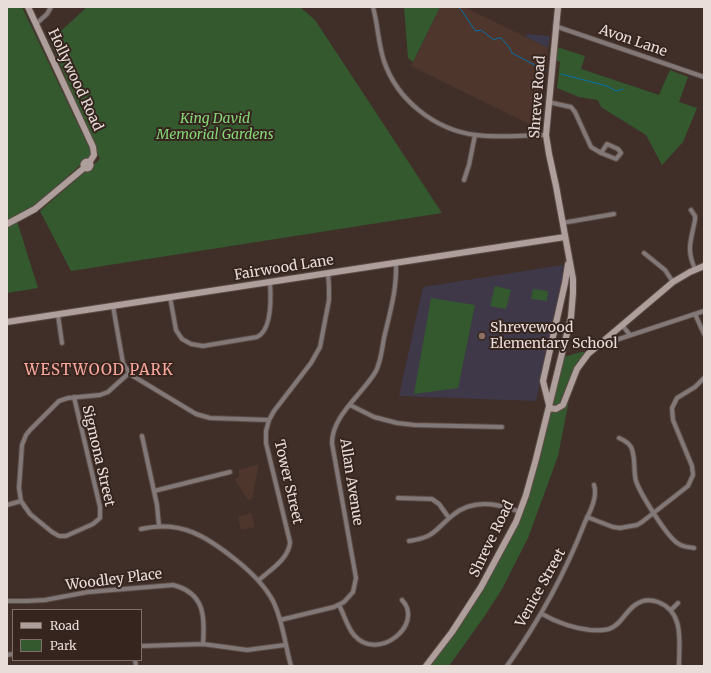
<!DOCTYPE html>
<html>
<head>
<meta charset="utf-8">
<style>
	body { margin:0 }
	#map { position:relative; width:711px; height:673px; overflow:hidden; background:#402f29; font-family:Merriweather,serif }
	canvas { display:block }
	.frame { position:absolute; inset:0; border:8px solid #e9ddd9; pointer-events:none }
	.legend { position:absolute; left:12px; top:609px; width:130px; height:52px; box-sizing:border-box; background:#36251f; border:1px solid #7e6f69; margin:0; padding:5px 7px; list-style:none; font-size:12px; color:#e9ddd9 }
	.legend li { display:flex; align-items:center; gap:8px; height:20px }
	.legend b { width:20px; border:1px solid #7e6f69 }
</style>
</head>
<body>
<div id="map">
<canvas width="711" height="673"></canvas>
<div class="frame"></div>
<ul class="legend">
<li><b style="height:5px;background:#ae9f9c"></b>Road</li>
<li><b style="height:11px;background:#34592e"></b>Park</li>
</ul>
</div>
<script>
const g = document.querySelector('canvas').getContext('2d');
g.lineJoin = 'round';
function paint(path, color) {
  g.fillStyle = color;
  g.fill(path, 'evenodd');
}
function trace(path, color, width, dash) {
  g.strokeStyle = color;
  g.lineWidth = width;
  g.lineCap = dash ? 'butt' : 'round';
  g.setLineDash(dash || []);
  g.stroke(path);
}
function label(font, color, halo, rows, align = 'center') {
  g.font = font + ' Merriweather,serif';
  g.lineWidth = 4;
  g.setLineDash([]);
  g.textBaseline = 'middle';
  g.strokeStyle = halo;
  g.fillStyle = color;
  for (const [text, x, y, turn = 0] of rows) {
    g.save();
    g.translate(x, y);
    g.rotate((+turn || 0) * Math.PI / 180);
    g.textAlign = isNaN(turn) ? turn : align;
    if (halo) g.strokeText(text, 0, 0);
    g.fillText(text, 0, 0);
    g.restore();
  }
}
paint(new Path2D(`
	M 527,34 L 550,36 L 548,48 L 526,37 Z`), '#3b394a');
paint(new Path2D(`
	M 440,7 L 464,7 L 548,48 L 539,129 L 411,66 Z
	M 259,464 L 252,499 L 248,500 L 235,480 L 239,476 L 239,470 Z
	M 251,513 L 255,527 L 241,530 L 238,517 Z`), '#4e362d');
paint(new Path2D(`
	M 563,265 L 562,289 L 536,401 L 399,396 L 423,287 Z`), '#3e3849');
paint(new Path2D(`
	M 7,7 L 22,7 L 92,154 L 32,209 L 7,221 Z
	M 87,7 L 300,7 L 315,20 L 442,213 L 71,271 L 40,211 L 100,159 L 50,41 Z
	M 404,7 L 440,7 L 413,62 L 408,58 Z
	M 557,47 L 585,56 L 581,69 L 659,95 L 670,70 L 688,77 L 679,102 L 697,108 L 683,142 L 662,165 L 646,135 L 601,107 L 598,100 L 579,97 L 557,88 L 560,62 L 555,60 Z
	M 17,221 L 38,288 L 7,293 L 7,226 Z
	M 495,286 L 511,290 L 506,309 L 490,306 Z
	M 533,289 L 548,291 L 547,301 L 531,299 Z
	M 431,298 L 475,305 L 458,388 L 414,394 Z
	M 581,352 L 586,352 L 563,402 L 569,400 L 558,456 L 528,538 L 502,589 L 484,617 L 449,666 L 428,666 L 443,647 L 527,499 L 534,480 L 549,417 L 551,414 L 554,404 L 553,402 L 564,357 Z`), '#34592e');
trace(new Path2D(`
	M 458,7 L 462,11 L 474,29 L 476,31 L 481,30 L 494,40 L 498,38 L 501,38 L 509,47 L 512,53 L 546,71
	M 561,74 L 607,86 L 616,91 L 623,89`), '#086faa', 1);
const street = new Path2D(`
	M 373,7 C 378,25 378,43 384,61 C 397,100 435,130 476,135 C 499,138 523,135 546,135
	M 36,24 L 47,14 L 51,7
	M 555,26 L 704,77
	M 548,102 L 571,107 L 575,112 L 591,147 L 601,153
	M 607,144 L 618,149 L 621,153 L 616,159 L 601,153 Z
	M 464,180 L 469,165 L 475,135
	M 691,210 L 695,216 L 695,220 C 691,241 686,249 695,269
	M 562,223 L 614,214
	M 644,253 L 665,270 L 673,282
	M 170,297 L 176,330 L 182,339 L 191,344 L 203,346 L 257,337 C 272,330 271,297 270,282
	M 113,306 L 123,363 L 126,368 L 133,376 L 196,414 L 210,418 L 269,420
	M 695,314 L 704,334
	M 58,315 L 62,343
	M 622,325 L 630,335
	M 613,341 L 704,311
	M 74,397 L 100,507 L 100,518 L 93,524 L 66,536 L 59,536 L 52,532 L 30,514 L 21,501 L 19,488 L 22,445 L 26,435 L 30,430 L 59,401 L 68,398 L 100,395 L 108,392 L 129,373
	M 350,405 L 374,417 L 397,423 L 415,425 L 502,427
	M 142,436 L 157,505 L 159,526
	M 619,438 C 624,440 628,442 631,447 C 636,457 633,470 636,481 C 640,493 668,539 679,544 C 683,547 689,547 694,548
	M 154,491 L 230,472
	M 398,498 L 432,499 L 439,504 L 449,518
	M 7,505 L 21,501
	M 587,517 L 613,527 L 620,528 L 637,525 L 642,522 L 688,486 L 693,475 L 692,466 L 673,420 L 672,408 L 677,398 L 695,387 L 704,378
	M 141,529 C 181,520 206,536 236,560 C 251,572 264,584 273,601 C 283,621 285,645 291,666
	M 409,541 C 436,537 434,530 453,515 C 473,498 498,503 520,512
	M 259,580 C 270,570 289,559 290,542 L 266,443 L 266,431 L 269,420 L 274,411 L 311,363 L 320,347 L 329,300 L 329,287 L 328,273
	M 7,601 L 27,601 L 45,600 L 88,592 L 173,585 C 205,593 205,617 203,644
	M 339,605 C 344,614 347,627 354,635 C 378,663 425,624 402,600
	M 671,610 L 678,603
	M 542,614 C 558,623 572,628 590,630 C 597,630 603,631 609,629 C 621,625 625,612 635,605 C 642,600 650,599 658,602 C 685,612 679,643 679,666
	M 280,620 L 334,607 L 344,602 L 353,592 L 356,578 L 332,443 C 332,415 363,394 376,371 C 381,361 382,349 384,338 C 390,312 397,290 396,263
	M 141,646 L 203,644 L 247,650 L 285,645
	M 7,655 L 13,654
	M 135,660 L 136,666
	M 507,666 C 539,621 565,574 585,522 C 590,512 598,496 594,485`);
const secondary = new Path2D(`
	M 28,7 L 93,147 L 94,155 L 89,163
	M83.5 165a3.5 3.5 0 1 1 7 0a3.5 3.5 0 1 1-7 0Z
	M 7,224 L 35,209 L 84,168
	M 7,322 L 565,237
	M 549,405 L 543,381 L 565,283 L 568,264
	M 549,408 L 556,409 L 563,405 L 577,369 L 588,354 L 673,282 L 690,272 L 704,266
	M 426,666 L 452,632 L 481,587 L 516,522 L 526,495 L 536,459 L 571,317 L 573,293 L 573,279 L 556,186 L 549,154 L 546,135 L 558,7`);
trace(street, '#5b4b45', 6);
trace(secondary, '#5b4b45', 8);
trace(street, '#827877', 4);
trace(secondary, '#ae9f9c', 6);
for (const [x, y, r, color] of [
	[482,336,4,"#8d6e63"]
]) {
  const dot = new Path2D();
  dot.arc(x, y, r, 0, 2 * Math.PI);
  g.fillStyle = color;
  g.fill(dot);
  trace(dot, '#36251f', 1.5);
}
label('14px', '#e9ddd9', '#36251f', [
	["Avon Lane",633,41,19],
	["Hollywood Road",75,80,65],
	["Shreve Road",538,97,-86],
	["Fairwood Lane",284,268,-9],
	["Sigmona Street",98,456,77],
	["Tower Street",288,482,77],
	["Allan Avenue",351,482,81],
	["Shreve Road",492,539,-64],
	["Woodley Place",114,580,-7],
	["Venice Street",541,588,-61]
]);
label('italic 14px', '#84d777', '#36251f', [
	["King David",215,119],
	["Memorial Gardens",215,135]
]);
label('14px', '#e9ddd9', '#36251f', [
	["Shrevewood",490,328],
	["Elementary School",490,344]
], 'left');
g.letterSpacing = '1px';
label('15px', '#fba89d', '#36251f', [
	["WESTWOOD PARK",99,371]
]);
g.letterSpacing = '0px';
</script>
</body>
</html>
